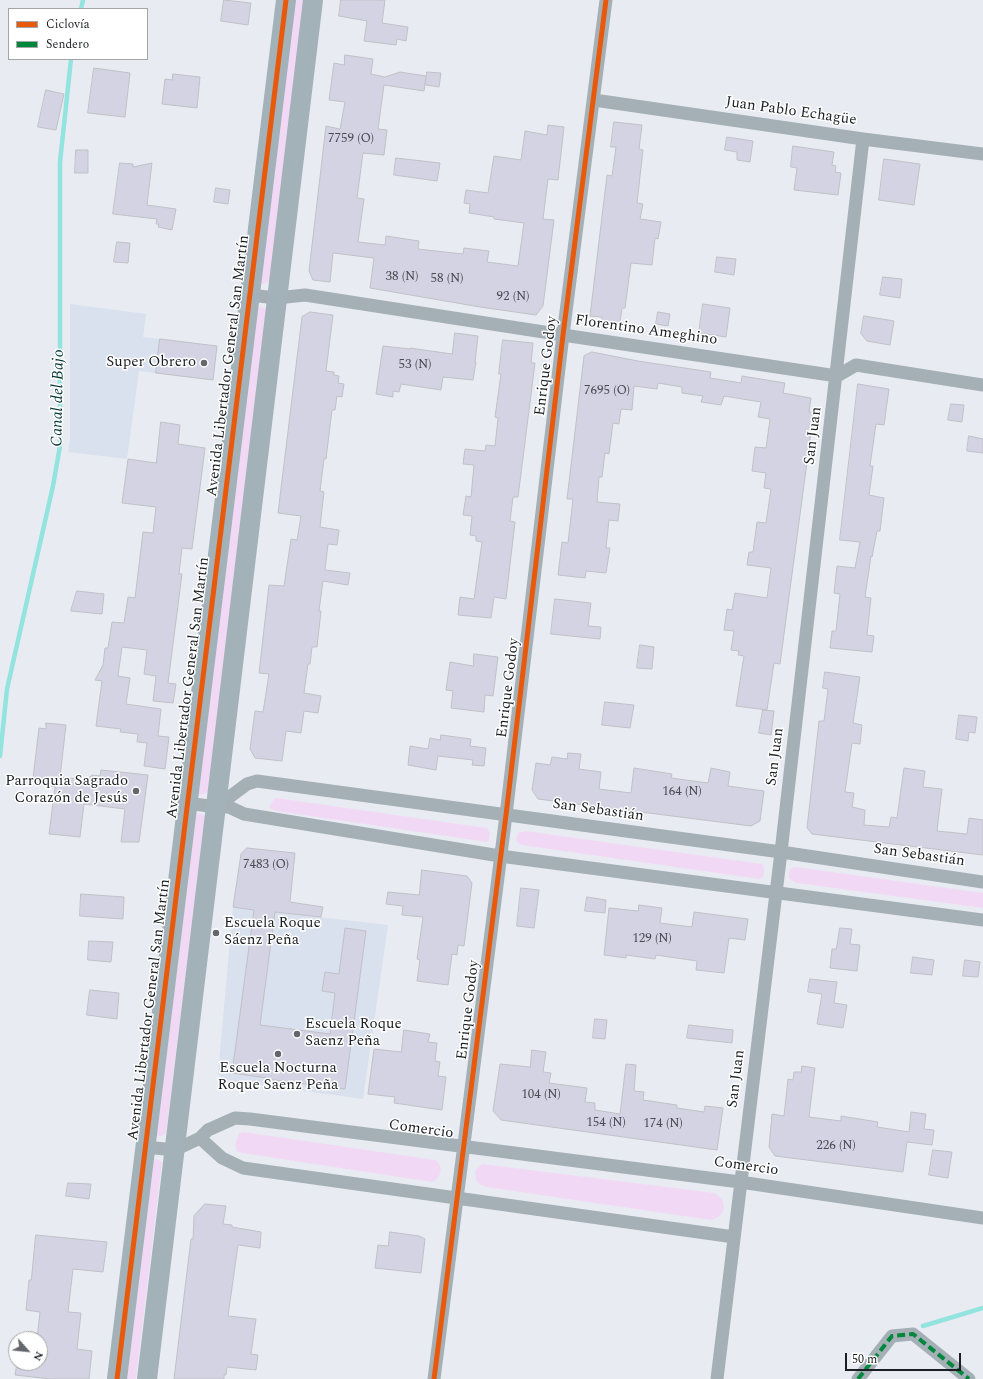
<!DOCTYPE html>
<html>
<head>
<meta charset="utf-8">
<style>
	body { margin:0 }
	#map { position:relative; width:983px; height:1379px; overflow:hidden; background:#e8ecf2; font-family:Spectral,serif }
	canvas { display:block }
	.legend { position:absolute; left:8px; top:8px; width:140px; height:52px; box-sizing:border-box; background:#fff; border:1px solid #a4a5a7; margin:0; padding:5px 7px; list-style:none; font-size:12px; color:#1b1e22 }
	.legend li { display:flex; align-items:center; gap:8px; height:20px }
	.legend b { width:20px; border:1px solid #a4a5a7 }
	.north { position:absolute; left:8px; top:1331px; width:40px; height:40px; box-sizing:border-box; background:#fff; border:1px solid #a4a5a7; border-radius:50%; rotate:117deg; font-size:11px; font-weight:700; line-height:16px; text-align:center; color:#1b1e22 }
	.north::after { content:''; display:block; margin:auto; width:14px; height:18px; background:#63666b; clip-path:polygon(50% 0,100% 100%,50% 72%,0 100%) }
	.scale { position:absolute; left:845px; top:1353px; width:116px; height:18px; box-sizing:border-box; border:2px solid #1b1e22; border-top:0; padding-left:5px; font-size:12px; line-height:14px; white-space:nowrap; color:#1b1e22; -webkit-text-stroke:3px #fff; paint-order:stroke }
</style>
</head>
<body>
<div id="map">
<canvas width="983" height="1379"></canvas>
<ul class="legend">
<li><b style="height:5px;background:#e8590c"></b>Ciclovía</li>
<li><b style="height:5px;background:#00873e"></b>Sendero</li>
</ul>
<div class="north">N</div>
<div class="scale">50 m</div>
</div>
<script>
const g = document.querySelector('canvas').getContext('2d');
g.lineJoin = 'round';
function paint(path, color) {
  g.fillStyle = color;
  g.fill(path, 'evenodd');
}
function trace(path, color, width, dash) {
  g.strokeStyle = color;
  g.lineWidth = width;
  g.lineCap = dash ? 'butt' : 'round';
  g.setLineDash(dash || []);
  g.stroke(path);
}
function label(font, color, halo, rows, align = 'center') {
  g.font = font + ' Spectral,serif';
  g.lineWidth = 3;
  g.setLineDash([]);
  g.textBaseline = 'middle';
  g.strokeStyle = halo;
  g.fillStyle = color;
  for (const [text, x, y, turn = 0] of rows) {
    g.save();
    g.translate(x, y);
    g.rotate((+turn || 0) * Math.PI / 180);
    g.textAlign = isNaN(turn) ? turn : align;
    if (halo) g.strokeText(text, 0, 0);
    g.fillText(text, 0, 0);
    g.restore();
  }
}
paint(new Path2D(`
	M 70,304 L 146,314 L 143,337 L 217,346 L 213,380 L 139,371 L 127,459 L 68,452 L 70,439 Z
	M 233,907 L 388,925 L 363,1099 L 223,1080 L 218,1074 Z`), '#d8e1ed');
paint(new Path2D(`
	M 293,0 L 304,0 L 270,281 L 264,284 L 260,283 Z
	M 258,307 L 264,308 L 266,310 L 208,792 L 201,795 L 198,794 Z
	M 277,798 L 487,828 L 490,833 L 489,840 L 487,842 L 276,811 L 270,808 L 270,805 L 274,799 Z
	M 196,813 L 202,814 L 205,816 L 166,1133 C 163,1136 160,1137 157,1135 Z
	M 525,831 L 762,864 C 765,869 765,873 762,878 L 759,879 L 522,845 L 519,844 L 516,841 L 518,833 Z
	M 796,867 L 983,893 L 983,908 L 797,883 C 788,880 787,876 791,868 Z
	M 244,1132 L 435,1160 C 444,1165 442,1178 432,1182 L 242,1153 L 237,1151 L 235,1145 L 239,1133 Z
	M 157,1159 L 162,1162 L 136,1379 L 124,1379 L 154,1160 Z
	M 482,1164 L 715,1193 L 722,1199 L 724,1208 C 722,1215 718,1218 711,1220 L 486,1187 C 477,1184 475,1180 475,1171 Z`), '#f1d9f6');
trace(new Path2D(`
	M 81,9 L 83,0
	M 0,756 L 7,689 L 53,486 L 60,446 L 60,162 L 71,59
	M 923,1326 L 983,1308`), '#93e3de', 4.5);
const building = new Path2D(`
	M 224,0 L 251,3 L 248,25 L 221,21 Z
	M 341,0 L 385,0 L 382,23 L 408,27 L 406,41 L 397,39 L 396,45 L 364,41 L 367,21 L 339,16 Z
	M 345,55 L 373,59 L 371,74 L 385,77 L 400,72 L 426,76 L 424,91 L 384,85 L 378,129 L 387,130 L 384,155 L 363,153 L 357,198 L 364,199 L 358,242 L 385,245 L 386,236 L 419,241 L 418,249 L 463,254 L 464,248 L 489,251 L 487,262 L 518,266 L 524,223 L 494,219 L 494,217 L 469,213 L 470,204 L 464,203 L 466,190 L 488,193 L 494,156 L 521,160 L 525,131 L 547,135 L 548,125 L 564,127 L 558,180 L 548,179 L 543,219 L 554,220 L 543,306 L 536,315 L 480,307 L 370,288 L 374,258 L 333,253 L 330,282 L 313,280 L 309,271 L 326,126 L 340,129 L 345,102 L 329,100 L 334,63 L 344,65 Z
	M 94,68 L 130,73 L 125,117 L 88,113 Z
	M 427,72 L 441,73 L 439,87 L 426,85 Z
	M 173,74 L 200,77 L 197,108 L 162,104 L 165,79 L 172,80 Z
	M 46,90 L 64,94 L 56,130 L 38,127 Z
	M 614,122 L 642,125 L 639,149 L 643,150 L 637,203 L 643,204 L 640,219 L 661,222 L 658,239 L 655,238 L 652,265 L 631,263 L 625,308 L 622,308 L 619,330 L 601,327 L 602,317 L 590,316 L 607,175 L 612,176 L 616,147 L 611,147 Z
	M 727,137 L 753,141 L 750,162 L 737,160 L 737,152 L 725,150 Z
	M 793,146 L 834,152 L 832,165 L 836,166 L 835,172 L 841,173 L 838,195 L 794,190 L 797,168 L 791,167 Z
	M 76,150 L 88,150 L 88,173 L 75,173 Z
	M 396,158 L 440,163 L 437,181 L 394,175 Z
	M 884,159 L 920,164 L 914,205 L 879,200 Z
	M 120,163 L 133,164 L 133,167 L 152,163 L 147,205 L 176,209 L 172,230 L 158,227 L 159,224 L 156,224 L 157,219 L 113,214 Z
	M 216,188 L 230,190 L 228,204 L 214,202 Z
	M 117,242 L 130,243 L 128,263 L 114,262 Z
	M 717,257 L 736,259 L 734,275 L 715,272 Z
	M 883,277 L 902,279 L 900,298 L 880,295 Z
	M 703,304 L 730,308 L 726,337 L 699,333 Z
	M 310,312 L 333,315 L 326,371 L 334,372 L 334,375 L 339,376 L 338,383 L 344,384 L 342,397 L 337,396 L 335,410 L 332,410 L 326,459 L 324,459 L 320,491 L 324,492 L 320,527 L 339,530 L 337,545 L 328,544 L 325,570 L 350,573 L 348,585 L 323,581 L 319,611 L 321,611 L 317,647 L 312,647 L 310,664 L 308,664 L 304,693 L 321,696 L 318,713 L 304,711 L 301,733 L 286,731 L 282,761 L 255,758 L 250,749 L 255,711 L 263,712 L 269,674 L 259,673 L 269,585 L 284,586 L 291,539 L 297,540 L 301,516 L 278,513 L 302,317 Z
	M 658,312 L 670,314 L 668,326 L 656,324 Z
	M 864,316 L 894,321 L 890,345 L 867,341 L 861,334 Z
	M 455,333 L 478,336 L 475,362 L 476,362 L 473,380 L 443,377 L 441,390 L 401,384 L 399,392 L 393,391 L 393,397 L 376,394 L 383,346 L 410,349 L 410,348 L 452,354 Z
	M 160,339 L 217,346 L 213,380 L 156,373 Z
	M 503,340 L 533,343 L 531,363 L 535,363 L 518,497 L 513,497 L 510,521 L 515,522 L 506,599 L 494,597 L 491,618 L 458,615 L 460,597 L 474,599 L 482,542 L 476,541 L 476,536 L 470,535 L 472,516 L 463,515 L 466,496 L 471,497 L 474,465 L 463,464 L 465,449 L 485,451 L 486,445 L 495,446 L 498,418 L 495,417 L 501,374 L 499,374 Z
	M 592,352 L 638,361 L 711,372 L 710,378 L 741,383 L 742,376 L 785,383 L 783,393 L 811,398 L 809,412 L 813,412 L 812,425 L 780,664 L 774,663 L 767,710 L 736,706 L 744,656 L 738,655 L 739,651 L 731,650 L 734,631 L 724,630 L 727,609 L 732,610 L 735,593 L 767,598 L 771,568 L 747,565 L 749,552 L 753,552 L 757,522 L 766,523 L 771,489 L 764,488 L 766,473 L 752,471 L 755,447 L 766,448 L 770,419 L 758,417 L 761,402 L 724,396 L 721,405 L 701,402 L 703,396 L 682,393 L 682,387 L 658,383 L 657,389 L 634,386 L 632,410 L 621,409 L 619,424 L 613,423 L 609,454 L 605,453 L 602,477 L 599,477 L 597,502 L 620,504 L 618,521 L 609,520 L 606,548 L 610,548 L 606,573 L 586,571 L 585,578 L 558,575 L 562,542 L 568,543 L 573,499 L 567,499 L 584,356 Z
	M 858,384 L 889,389 L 884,425 L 876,424 L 870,466 L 873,466 L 869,495 L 884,498 L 880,531 L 877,531 L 872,557 L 871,556 L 865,597 L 871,598 L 867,635 L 874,636 L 872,652 L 830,648 L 832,631 L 836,631 L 840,594 L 834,593 L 837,566 L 855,568 L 860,542 L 840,540 Z
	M 951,404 L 964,405 L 962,422 L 948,420 Z
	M 161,422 L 180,425 L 178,444 L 205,448 L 192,549 L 182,548 L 179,574 L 182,574 L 168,683 L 176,684 L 173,703 L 153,701 L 156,676 L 144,674 L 147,650 L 122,647 L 118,676 L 130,678 L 126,704 L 161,709 L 158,736 L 169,737 L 165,769 L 144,766 L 147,743 L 137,742 L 138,734 L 120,732 L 121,729 L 96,726 L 102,681 L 95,680 L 103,665 L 105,648 L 108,648 L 112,622 L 124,623 L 128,597 L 135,598 L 143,532 L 153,533 L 156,507 L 122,503 L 128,459 L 156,463 Z
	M 969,436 L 983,439 L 983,453 L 967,451 Z
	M 77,591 L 104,594 L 102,614 L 71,611 Z
	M 555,599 L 591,603 L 588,626 L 601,627 L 600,639 L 551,634 Z
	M 640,645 L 654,647 L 652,669 L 637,668 Z
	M 474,654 L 498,657 L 493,696 L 485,695 L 484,712 L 451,708 L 453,691 L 446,690 L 450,662 L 473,666 Z
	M 825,672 L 860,677 L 853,723 L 862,725 L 860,744 L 852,743 L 845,792 L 854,793 L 852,807 L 865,810 L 864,825 L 889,827 L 891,817 L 897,818 L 904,768 L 925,771 L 923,787 L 942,789 L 937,831 L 967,834 L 969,818 L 983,820 L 983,855 L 812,834 L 807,828 L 819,721 L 824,721 L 828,689 L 823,688 Z
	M 605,702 L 634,705 L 630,728 L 602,725 Z
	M 763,710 L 774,711 L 771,735 L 759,733 Z
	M 959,715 L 977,717 L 975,733 L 969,732 L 968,741 L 956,739 Z
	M 46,723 L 66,725 L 60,777 L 87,780 L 92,775 L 100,776 L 101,770 L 148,775 L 139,842 L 121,842 L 125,809 L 84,804 L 80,837 L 49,834 L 55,787 L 38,784 L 39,778 L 33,778 L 39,728 L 46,729 Z
	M 441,735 L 471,739 L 470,746 L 486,748 L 484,766 L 472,765 L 473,760 L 438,756 L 436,770 L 408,765 L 410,746 L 428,749 L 430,738 L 440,740 Z
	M 568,753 L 581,754 L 579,769 L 601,772 L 599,789 L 631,793 L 634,768 L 672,774 L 671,778 L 708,783 L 711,768 L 730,772 L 728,786 L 764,791 L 760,821 L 751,826 L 538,799 L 532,790 L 536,763 L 550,765 L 552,757 L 567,759 Z
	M 247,848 L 295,853 L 290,902 L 323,907 L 321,917 L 275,912 L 260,1025 L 330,1034 L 335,993 L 322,991 L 325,972 L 339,974 L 345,928 L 366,931 L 345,1089 L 267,1079 L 267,1078 L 232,1073 L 254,910 L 233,907 L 241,854 Z
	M 422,870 L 467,876 L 472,883 L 464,946 L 458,945 L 457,955 L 452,954 L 448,985 L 417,981 L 420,960 L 417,959 L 423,917 L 402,915 L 403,906 L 386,904 L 388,892 L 419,895 Z
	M 521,888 L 539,890 L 534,928 L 517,926 Z
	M 81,894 L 124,897 L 123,919 L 80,916 Z
	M 587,897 L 606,900 L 605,913 L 585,911 Z
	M 639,905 L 662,908 L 660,923 L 692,927 L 694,912 L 748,919 L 745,940 L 729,938 L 724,973 L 696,970 L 697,961 L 656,955 L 655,959 L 626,955 L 626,958 L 604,955 L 609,908 L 638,911 Z
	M 840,928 L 852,929 L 850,944 L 860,945 L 857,971 L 830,968 L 832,949 L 836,949 Z
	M 89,941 L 113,942 L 111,962 L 88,960 Z
	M 913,957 L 934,960 L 932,975 L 911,973 Z
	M 965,960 L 980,962 L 978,977 L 963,976 Z
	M 810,979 L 837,982 L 834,1003 L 847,1005 L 843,1028 L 817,1024 L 822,994 L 808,992 Z
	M 90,990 L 119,993 L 117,1019 L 87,1015 Z
	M 595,1019 L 607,1020 L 605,1039 L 593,1038 Z
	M 689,1025 L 733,1030 L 732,1043 L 687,1038 Z
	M 404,1030 L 430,1034 L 428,1042 L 437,1043 L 435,1061 L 440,1062 L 438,1076 L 446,1077 L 442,1110 L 394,1103 L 395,1097 L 368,1094 L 374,1049 L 401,1052 Z
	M 532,1050 L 546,1052 L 543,1072 L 551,1073 L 549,1083 L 587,1088 L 585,1102 L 595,1103 L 595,1110 L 620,1114 L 626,1064 L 636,1065 L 634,1091 L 644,1092 L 643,1100 L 677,1105 L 677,1108 L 704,1112 L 705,1106 L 723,1108 L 717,1150 L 501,1120 L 493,1111 L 500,1064 L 530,1067 Z
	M 802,1066 L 815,1068 L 809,1117 L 841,1121 L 841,1116 L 878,1122 L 877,1127 L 909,1132 L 911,1112 L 926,1114 L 924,1129 L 934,1130 L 932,1145 L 907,1142 L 903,1172 L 775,1156 L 769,1147 L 772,1114 L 784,1116 L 788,1079 L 793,1080 L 794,1072 L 801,1072 Z
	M 933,1150 L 952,1152 L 948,1178 L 929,1175 Z
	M 68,1183 L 91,1184 L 89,1199 L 66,1196 Z
	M 205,1204 L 226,1206 L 223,1224 L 232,1225 L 232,1227 L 261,1232 L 260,1248 L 238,1245 L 228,1316 L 256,1319 L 251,1354 L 258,1355 L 256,1370 L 227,1367 L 226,1375 L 224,1375 L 224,1379 L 174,1379 L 191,1239 L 193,1239 L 194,1216 Z
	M 390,1232 L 419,1236 L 425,1239 L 421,1273 L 375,1268 L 378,1245 L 388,1246 Z
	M 36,1235 L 107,1242 L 103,1272 L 73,1269 L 68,1312 L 81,1313 L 77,1349 L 92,1351 L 89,1379 L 51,1379 L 15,1375 L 17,1363 L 40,1363 L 40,1339 L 37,1339 L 40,1312 L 26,1310 L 29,1280 L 31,1280 Z`);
paint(building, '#d4d3e4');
trace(building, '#bfc1c5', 1);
trace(new Path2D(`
	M 594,100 L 863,139 L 983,154
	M 249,295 L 277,298 L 305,295 L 563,335 L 837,376 L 856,365 L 983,385
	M 187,803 L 216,807 L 229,807 L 244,814 L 500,856 L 983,920
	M 216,807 L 247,784 L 257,781 L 781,852 L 983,882
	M 200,1138 L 222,1158 L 243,1168 L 734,1237
	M 145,1147 L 175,1150 L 200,1138 L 208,1130 L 235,1118 L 250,1119 L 740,1182 L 983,1218
	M 434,1379 L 506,815 L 563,335 L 606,0
	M 717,1379 L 781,852 L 863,139
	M 858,1379 L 892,1336 L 913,1334 L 969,1379`), '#a5b0b6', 13);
trace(new Path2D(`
	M 117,1379 L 286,0
	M 147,1379 L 313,0`), '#a3b1b8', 20);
trace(new Path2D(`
	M 858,1379 L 892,1336 L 913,1334 L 969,1379`), '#00873e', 4, [8, 4]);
trace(new Path2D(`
	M 117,1379 L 286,0
	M 434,1379 L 506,815 L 563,335 L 606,0`), '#e8590c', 5);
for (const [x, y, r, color] of [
	[204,363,4,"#63666b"],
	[136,791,4,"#63666b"],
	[216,933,4,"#63666b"],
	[297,1034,4,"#63666b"],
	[278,1054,4,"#63666b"]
]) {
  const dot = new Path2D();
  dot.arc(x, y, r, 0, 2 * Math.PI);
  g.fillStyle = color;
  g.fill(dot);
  trace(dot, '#fff', 1.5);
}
label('13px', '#494b52', null, [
	["7759 (O)",351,139],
	["38 (N)",402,277],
	["58 (N)",447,279],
	["92 (N)",513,297],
	["53 (N)",415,365],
	["7695 (O)",607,391],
	["164 (N)",682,792],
	["7483 (O)",266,865],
	["129 (N)",652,939],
	["104 (N)",541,1095],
	["154 (N)",606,1123],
	["174 (N)",663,1124],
	["226 (N)",836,1146]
]);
label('15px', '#1b1e22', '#fff', [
	["Juan Pablo Echagüe",791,112,8],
	["Florentino Ameghino",646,331,8],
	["Avenida Libertador General San Martín",229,366,-83],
	["Enrique Godoy",547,366,-83],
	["San Juan",814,436,-83],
	["Avenida Libertador General San Martín",189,688,-83],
	["Enrique Godoy",509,688,-83],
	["San Juan",776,757,-83],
	["San Sebastián",598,811,8],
	["San Sebastián",919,856,8],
	["Avenida Libertador General San Martín",150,1010,-83],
	["Enrique Godoy",469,1010,-83],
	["San Juan",737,1079,-83],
	["Comercio",421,1130,8],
	["Comercio",746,1167,8]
]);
label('15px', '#1b1e22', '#fff', [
	["Super Obrero",196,363],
	["Parroquia Sagrado",128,782],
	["Corazón de Jesús",128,799],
	["Escuela Roque",224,924,"left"],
	["Sáenz Peña",224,941,"left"],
	["Escuela Roque",305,1025,"left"],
	["Saenz Peña",305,1042,"left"],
	["Escuela Nocturna",278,1069,"center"],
	["Roque Saenz Peña",278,1086,"center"]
], 'right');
label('italic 16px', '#003633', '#fff', [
	["Canal del Bajo",59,398,-89]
]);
</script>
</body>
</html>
